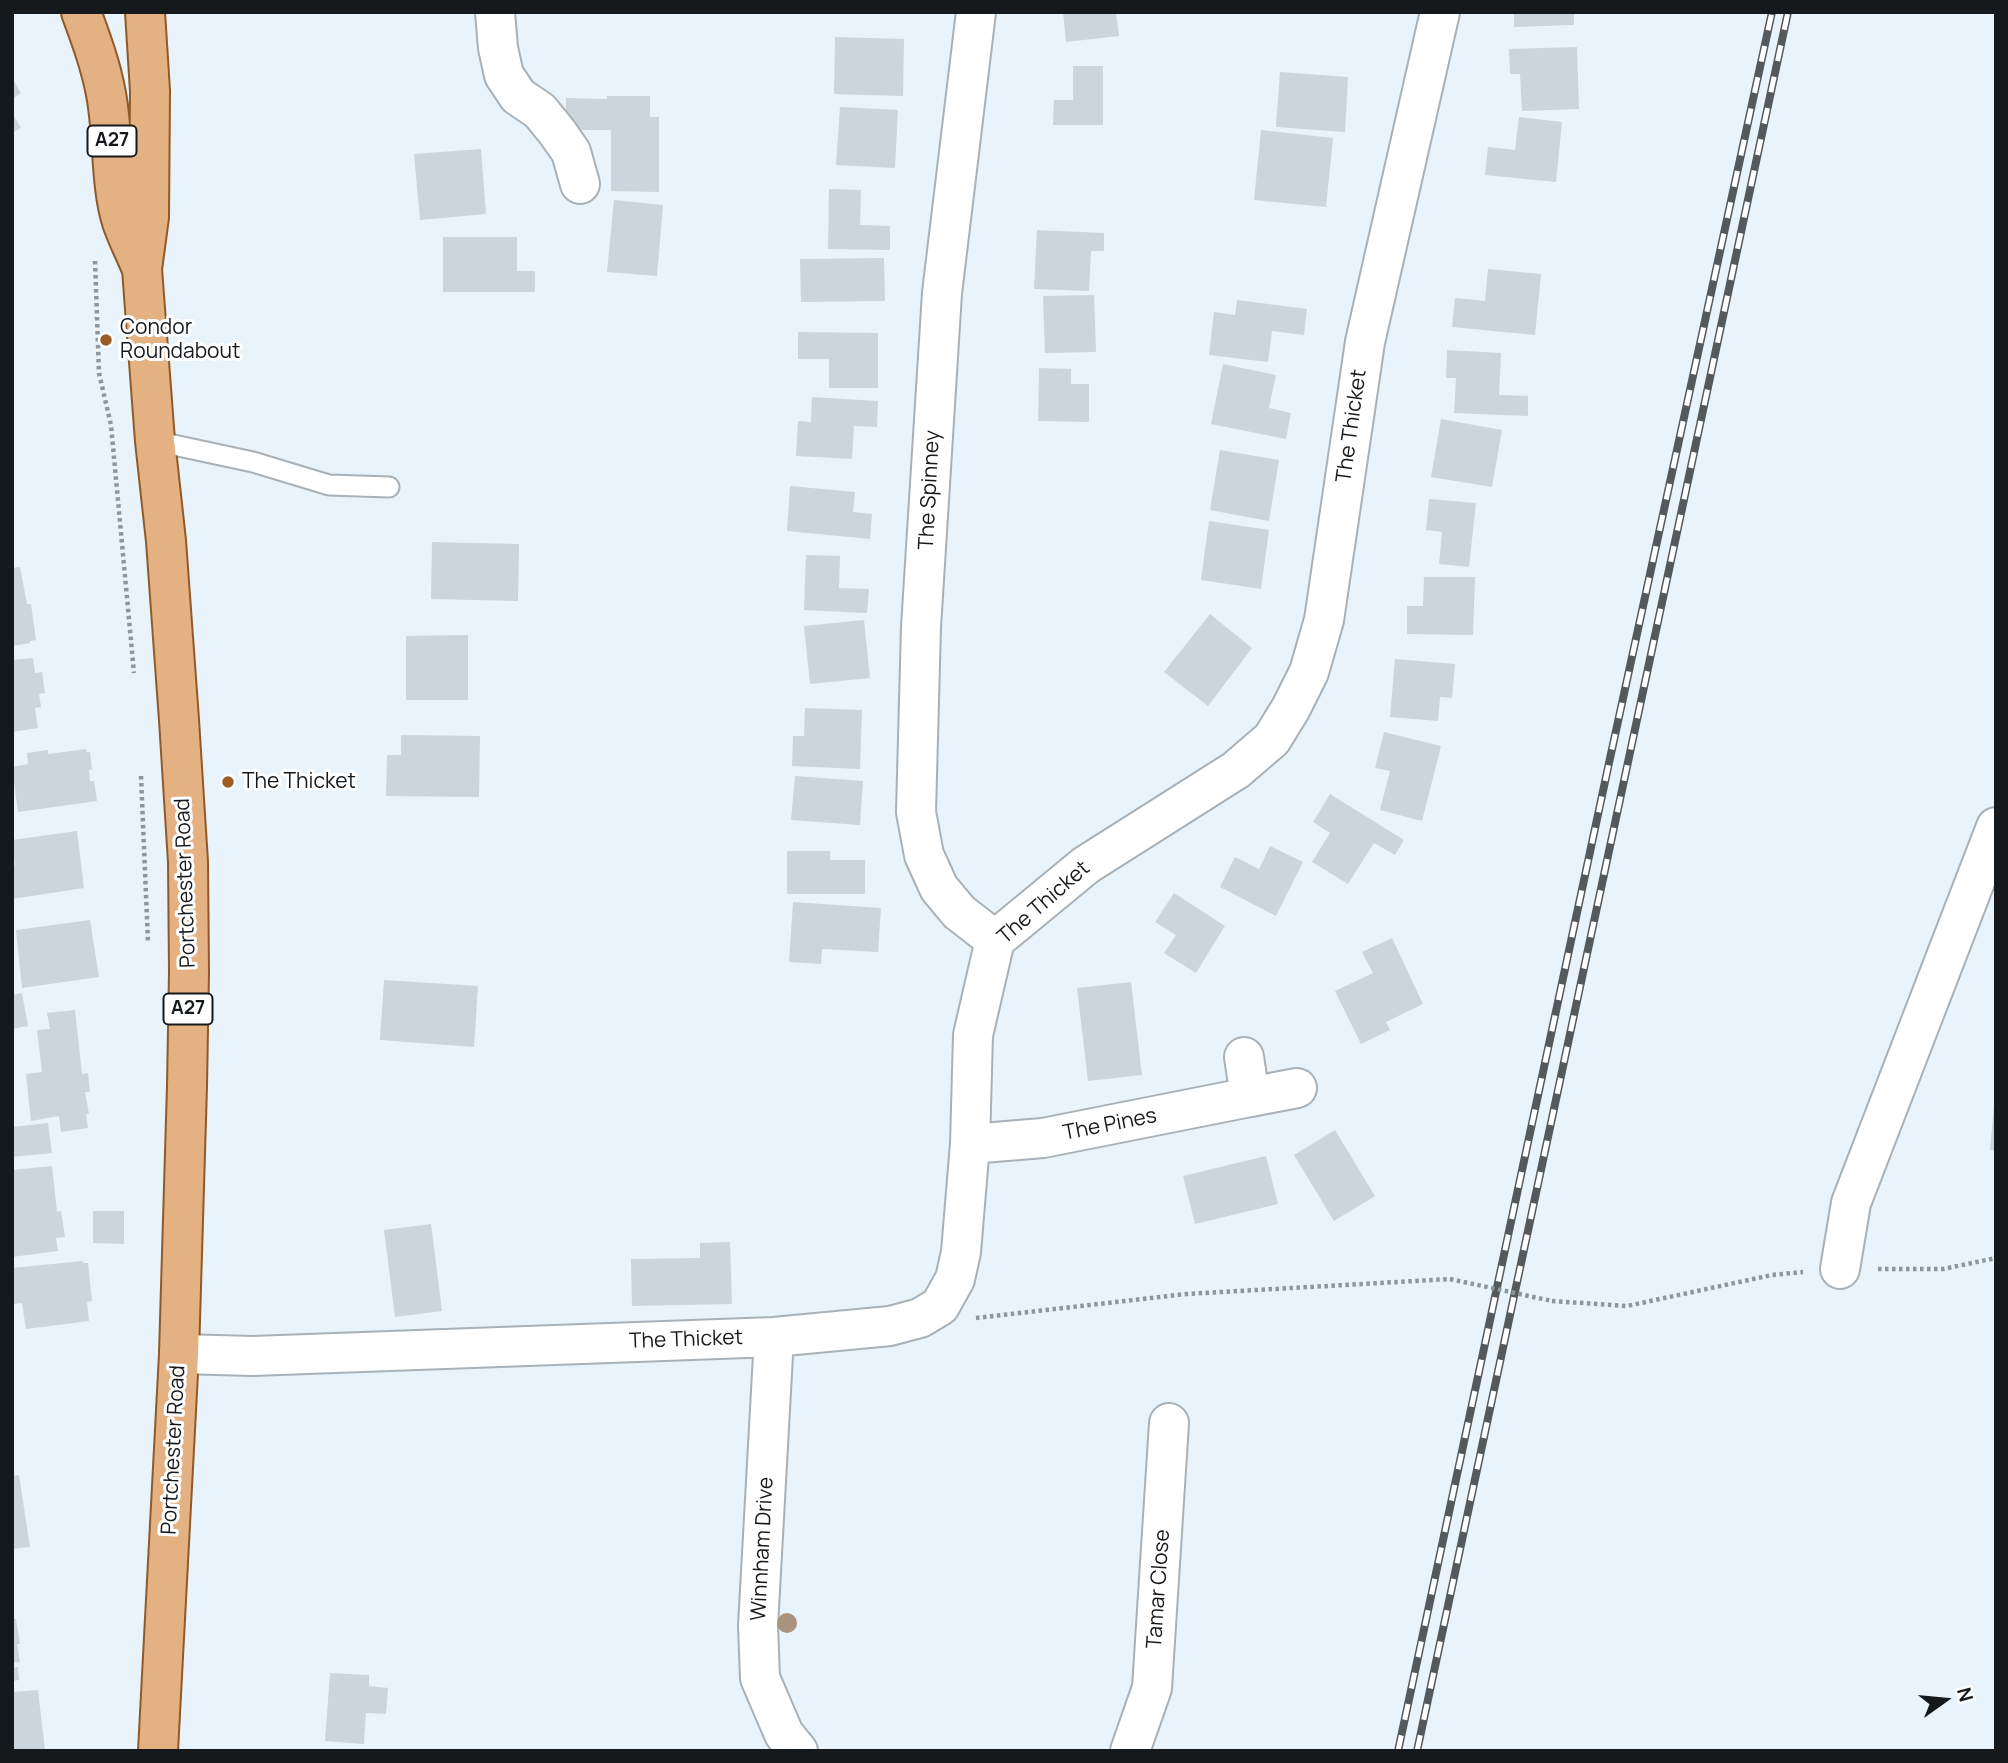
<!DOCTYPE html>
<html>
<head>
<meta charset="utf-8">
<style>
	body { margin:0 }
	#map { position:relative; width:2008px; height:1763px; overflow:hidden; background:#e9f3fb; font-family:Manrope,sans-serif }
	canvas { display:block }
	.frame { position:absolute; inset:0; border:14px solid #16191c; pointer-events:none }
	.north { position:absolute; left:1910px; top:1665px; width:70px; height:70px; -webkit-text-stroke:5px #fff; paint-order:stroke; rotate:75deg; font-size:19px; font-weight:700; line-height:28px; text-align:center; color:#16191c }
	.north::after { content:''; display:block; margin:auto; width:24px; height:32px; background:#16191c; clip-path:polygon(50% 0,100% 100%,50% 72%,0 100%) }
</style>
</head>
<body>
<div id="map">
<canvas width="2008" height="1763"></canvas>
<div class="frame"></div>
<div class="north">N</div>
</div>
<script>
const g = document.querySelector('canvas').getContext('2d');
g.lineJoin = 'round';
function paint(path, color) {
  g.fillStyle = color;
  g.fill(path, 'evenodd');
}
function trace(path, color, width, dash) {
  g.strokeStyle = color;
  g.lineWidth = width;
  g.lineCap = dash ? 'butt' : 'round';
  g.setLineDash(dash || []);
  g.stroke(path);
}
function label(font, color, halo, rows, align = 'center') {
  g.font = font + ' Manrope,sans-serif';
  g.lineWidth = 6;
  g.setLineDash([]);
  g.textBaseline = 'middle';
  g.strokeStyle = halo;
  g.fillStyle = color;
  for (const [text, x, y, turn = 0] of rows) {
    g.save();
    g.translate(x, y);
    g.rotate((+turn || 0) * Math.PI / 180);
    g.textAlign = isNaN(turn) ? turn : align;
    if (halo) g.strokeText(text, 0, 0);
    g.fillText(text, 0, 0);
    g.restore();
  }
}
paint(new Path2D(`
	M 1063,12 L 1116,12 L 1119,36 L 1066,42 Z
	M 1514,12 L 1574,12 L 1574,25 L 1514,27 Z
	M 835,37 L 904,39 L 903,96 L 834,94 Z
	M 1577,47 L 1579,109 L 1522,111 L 1520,74 L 1510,74 L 1509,49 Z
	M 1073,66 L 1103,66 L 1103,125 L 1053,125 L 1054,100 L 1073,100 Z
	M 1280,72 L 1348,77 L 1345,132 L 1276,127 Z
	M 12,78 L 21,93 L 12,99 Z
	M 607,96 L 650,96 L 650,117 L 659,117 L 659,192 L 611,191 L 611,130 L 566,130 L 566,98 L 607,99 Z
	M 840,107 L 898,110 L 895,168 L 836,165 Z
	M 12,113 L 21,128 L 12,133 Z
	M 1519,117 L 1562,122 L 1556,182 L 1485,175 L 1488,147 L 1515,150 Z
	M 1261,130 L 1333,138 L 1326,207 L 1254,200 Z
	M 481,149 L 486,214 L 420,220 L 414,154 Z
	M 829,189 L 861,190 L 860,225 L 890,226 L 890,250 L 828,249 Z
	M 614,200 L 663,205 L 657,276 L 607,272 Z
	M 1037,230 L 1104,233 L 1104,251 L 1091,251 L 1089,291 L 1034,289 Z
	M 443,237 L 517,237 L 517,271 L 535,271 L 535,292 L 443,292 Z
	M 884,258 L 885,301 L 801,302 L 800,259 Z
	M 1488,269 L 1541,274 L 1535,335 L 1452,327 L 1455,298 L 1485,301 Z
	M 1094,295 L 1096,352 L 1045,353 L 1043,296 Z
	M 1237,300 L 1307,309 L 1304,335 L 1272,331 L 1268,362 L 1209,355 L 1214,312 L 1235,315 Z
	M 798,332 L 878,333 L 878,388 L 829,388 L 829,359 L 798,359 Z
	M 1447,350 L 1501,353 L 1499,395 L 1528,396 L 1528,416 L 1454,413 L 1456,378 L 1446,378 Z
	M 1223,364 L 1276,375 L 1269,408 L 1291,413 L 1286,439 L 1211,424 Z
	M 1039,368 L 1071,369 L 1071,384 L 1089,384 L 1089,422 L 1038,421 Z
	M 812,397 L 878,401 L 877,427 L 854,426 L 852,459 L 796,456 L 798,421 L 811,422 Z
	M 1441,419 L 1502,430 L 1492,487 L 1431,477 Z
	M 1220,450 L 1279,460 L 1269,521 L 1210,510 Z
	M 790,486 L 855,492 L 853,512 L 872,514 L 870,539 L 787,531 Z
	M 1429,499 L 1476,503 L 1469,567 L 1439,564 L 1442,532 L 1426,530 Z
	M 1209,521 L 1269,530 L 1261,589 L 1201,580 Z
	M 432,542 L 519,544 L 518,601 L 431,599 Z
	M 806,555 L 840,556 L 839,588 L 869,589 L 867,613 L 804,610 Z
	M 20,567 L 27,604 L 31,604 L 36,640 L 30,641 L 30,643 L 12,646 L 12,568 Z
	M 1424,577 L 1475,577 L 1473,635 L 1407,634 L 1407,606 L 1423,606 Z
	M 1210,614 L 1252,648 L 1208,706 L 1164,672 Z
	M 864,620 L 870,678 L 810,684 L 804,626 Z
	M 468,635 L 468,700 L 406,700 L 406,636 Z
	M 33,658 L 35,673 L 42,672 L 45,693 L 39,694 L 41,707 L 35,708 L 38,728 L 12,732 L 12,660 Z
	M 1395,659 L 1455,664 L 1452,698 L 1440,697 L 1438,721 L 1390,717 Z
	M 805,708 L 862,710 L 860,769 L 792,766 L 793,736 L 804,736 Z
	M 1384,732 L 1441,746 L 1422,821 L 1380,810 L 1390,771 L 1375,768 Z
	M 401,735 L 480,736 L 479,797 L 386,796 L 387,755 L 401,755 Z
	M 86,749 L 87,752 L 90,752 L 92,769 L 89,770 L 90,781 L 94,781 L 97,801 L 18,812 L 12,767 L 28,764 L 27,753 L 48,750 L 48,754 Z
	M 795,776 L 863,781 L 860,825 L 791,820 Z
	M 1330,794 L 1404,840 L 1395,855 L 1374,843 L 1348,884 L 1312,862 L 1330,833 L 1313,822 Z
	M 77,831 L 84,888 L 12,899 L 12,865 L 15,865 L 12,840 Z
	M 1270,846 L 1303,862 L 1276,916 L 1220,887 L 1235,857 L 1259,869 Z
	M 787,851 L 830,851 L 830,860 L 865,860 L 865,894 L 787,894 Z
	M 1174,893 L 1225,926 L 1196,973 L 1164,953 L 1176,935 L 1155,922 Z
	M 793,902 L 881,908 L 878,952 L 822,949 L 821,964 L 789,962 Z
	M 90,920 L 99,977 L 22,988 L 16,930 Z
	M 1392,938 L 1423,1004 L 1386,1022 L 1390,1030 L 1361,1044 L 1335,991 L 1373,973 L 1362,952 Z
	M 384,980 L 478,986 L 474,1047 L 380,1040 Z
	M 1131,982 L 1142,1075 L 1088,1081 L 1077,988 Z
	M 22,993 L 28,1026 L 12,1029 L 12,995 Z
	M 75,1010 L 82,1074 L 88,1073 L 90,1092 L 85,1092 L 89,1114 L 86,1114 L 88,1128 L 61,1132 L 59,1116 L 31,1121 L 26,1074 L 42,1072 L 37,1030 L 50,1029 L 47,1013 Z
	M 1994,1105 L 1996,1105 L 1996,1151 L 1990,1150 Z
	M 48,1123 L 52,1153 L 12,1157 L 12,1127 Z
	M 1335,1130 L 1375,1196 L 1334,1221 L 1294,1155 Z
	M 1266,1156 L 1278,1204 L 1195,1224 L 1183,1176 Z
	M 52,1166 L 57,1212 L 61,1211 L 65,1237 L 56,1238 L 58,1251 L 12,1257 L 12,1170 Z
	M 93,1211 L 124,1211 L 124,1244 L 93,1243 Z
	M 431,1224 L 442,1311 L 395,1317 L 384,1230 Z
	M 730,1242 L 732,1304 L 632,1306 L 631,1259 L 700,1258 L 700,1243 Z
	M 83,1261 L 83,1263 L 88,1263 L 92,1301 L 87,1302 L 89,1321 L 26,1329 L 22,1303 L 12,1304 L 12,1268 Z
	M 19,1475 L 30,1547 L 12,1549 L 12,1476 Z
	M 12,1619 L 16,1619 L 20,1644 L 17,1644 L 20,1662 L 12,1663 Z
	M 18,1667 L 19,1680 L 12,1681 L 12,1668 Z
	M 330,1673 L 369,1675 L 369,1686 L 388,1688 L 386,1714 L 366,1713 L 364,1744 L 325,1741 Z
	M 38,1690 L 45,1751 L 12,1751 L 12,1692 Z`), '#cbd5dc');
const service = new Path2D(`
	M 155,441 L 253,462 L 329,485 L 389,487`);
const minor = new Path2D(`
	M 495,12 L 498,48 L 504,75 L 518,96 L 540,111 L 557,132 L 571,152 L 580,184
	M 976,12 L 942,293 L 921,627 L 916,812 L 924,855 L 939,888 L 959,912 L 995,940
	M 1250,1097 L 1297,1088
	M 970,1144 L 1043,1138 L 1250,1097 L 1244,1057
	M 1840,1269 L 1851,1203 L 1996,827
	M 774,1337 L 758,1626 L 760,1678 L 784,1734 L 798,1751
	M 179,1354 L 253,1356 L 774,1337 L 890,1326 L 920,1318 L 940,1306 L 955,1279 L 961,1252 L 970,1144 L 973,1035 L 995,940 L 1086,865 L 1236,770 L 1272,739 L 1291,708 L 1309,672 L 1324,620 L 1365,342 L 1440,12
	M 1130,1751 L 1152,1688 L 1169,1423`);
const primary = new Path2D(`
	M 81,12 C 91,39 101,66 106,94 C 114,135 110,184 122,222 C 127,237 135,252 141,267
	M 145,12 L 150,91 L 149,217 L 142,269 L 155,441 L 166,541 L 179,720 L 188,862 L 189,972 L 187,1086 L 179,1354 L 158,1751`);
trace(service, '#a8b1b8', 23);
trace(minor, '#a8b1b8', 42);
trace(primary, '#905a28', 42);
trace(new Path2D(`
	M 95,261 L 99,373 L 111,425 L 134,673
	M 141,776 L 148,942
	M 1878,1269 L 1943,1269 L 1996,1258
	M 1552,1301 L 1627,1306 L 1772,1275 L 1803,1272
	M 976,1318 L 1186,1294 L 1450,1279`), '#8f969b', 4.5, [3.5, 3.5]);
trace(service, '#fff', 19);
trace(minor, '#fff', 38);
trace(primary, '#e3b182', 38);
const rail = new Path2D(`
	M 1398,1751 L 1609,763 L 1772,12
	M 1417,1751 L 1788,12`);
trace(rail, '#54595d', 8);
trace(rail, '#fff', 5, [16]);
trace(new Path2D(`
	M 1450,1279 L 1552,1301`), '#8f969b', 4.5, [3.5, 3.5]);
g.fillStyle = '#ab947e';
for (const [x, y] of [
	[787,1623]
]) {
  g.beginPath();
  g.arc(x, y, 10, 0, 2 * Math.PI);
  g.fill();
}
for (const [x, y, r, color] of [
	[106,340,7,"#9b5d23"],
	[228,782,7,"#9b5d23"]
]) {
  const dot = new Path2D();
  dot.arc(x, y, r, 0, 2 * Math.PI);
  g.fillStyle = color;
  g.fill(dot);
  trace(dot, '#fff', 2.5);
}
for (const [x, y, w] of [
	[112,141,49],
	[188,1009,49]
]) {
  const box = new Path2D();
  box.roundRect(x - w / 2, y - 15.5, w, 31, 5);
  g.fillStyle = '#fff';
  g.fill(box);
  trace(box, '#16191c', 2);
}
label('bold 19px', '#16191c', null, [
	["A27",112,141],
	["A27",188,1009]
]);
label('21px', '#16191c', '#fff', [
	["Condor",120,328],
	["Roundabout",120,352],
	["The Thicket",242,782]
], 'left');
label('21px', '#16191c', '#fff', [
	["The Thicket",1352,426,-82],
	["The Spinney",930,490,-87],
	["Portchester Road",186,883,-92],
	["The Thicket",1044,903,-41],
	["The Pines",1110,1125,-11],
	["The Thicket",686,1340,-2],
	["Portchester Road",174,1450,-87],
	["Winnham Drive",763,1549,-87],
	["Tamar Close",1159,1589,-86]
]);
</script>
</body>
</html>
